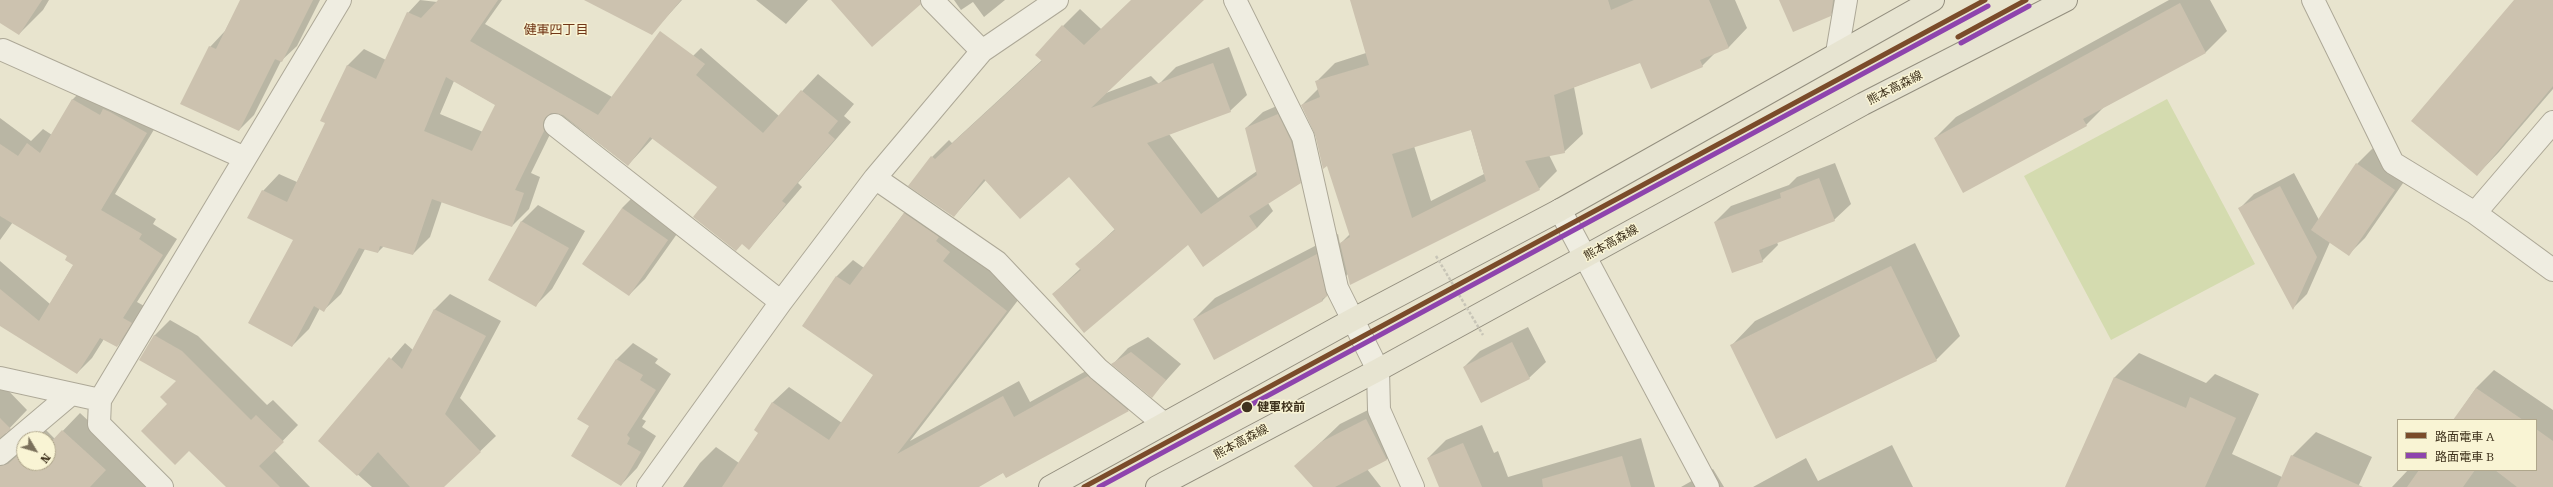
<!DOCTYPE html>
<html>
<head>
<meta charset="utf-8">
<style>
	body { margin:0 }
	#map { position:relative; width:2553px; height:487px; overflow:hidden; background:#e8e4ce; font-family:"Roboto Serif","Noto Sans JP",serif }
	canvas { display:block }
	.legend { position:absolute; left:2397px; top:419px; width:140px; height:52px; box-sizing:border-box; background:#f9f4d4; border:1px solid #afa68b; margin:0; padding:5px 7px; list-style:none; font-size:12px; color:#3f321d }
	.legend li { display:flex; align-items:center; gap:8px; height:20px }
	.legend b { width:20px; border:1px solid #afa68b }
	.north { position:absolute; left:16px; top:431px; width:40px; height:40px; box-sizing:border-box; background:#f9f4d4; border:1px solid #afa68b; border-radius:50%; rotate:128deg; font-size:11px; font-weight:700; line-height:16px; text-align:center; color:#3f321d }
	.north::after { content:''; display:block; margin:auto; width:14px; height:18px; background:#7a705b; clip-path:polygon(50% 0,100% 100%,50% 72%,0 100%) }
</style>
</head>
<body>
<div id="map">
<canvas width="2553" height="487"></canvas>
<ul class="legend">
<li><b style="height:5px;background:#7a4b2a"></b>路面電車 A</li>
<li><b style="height:5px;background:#8e44ad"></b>路面電車 B</li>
</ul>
<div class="north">N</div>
</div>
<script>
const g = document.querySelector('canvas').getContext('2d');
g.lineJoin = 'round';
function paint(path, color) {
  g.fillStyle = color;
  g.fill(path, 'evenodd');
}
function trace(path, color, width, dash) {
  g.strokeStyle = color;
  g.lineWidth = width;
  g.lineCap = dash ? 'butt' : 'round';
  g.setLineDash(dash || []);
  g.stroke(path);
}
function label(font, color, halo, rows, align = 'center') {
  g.font = font + ' "Roboto Serif","Noto Sans JP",serif';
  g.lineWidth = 3;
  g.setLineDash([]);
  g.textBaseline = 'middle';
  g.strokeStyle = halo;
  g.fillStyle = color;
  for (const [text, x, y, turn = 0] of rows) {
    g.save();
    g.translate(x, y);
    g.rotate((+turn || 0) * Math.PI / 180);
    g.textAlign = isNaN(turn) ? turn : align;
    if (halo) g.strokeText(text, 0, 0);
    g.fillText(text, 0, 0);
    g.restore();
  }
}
paint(new Path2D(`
	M 2167,99 L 2255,264 L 2111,340 L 2024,176 Z`), '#d4dbaf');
paint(new Path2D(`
	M 0,0 L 49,0 L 43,10 L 19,34 L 0,22 Z
	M 241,0 L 320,0 L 297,46 L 281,61 L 254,115 L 239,130 L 210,47 L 225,31 Z
	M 420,0 L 437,2 L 439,0 L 502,0 L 485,24 L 612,97 L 684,65 L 701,48 L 779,116 L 818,74 L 854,104 L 844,116 L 851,122 L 798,183 L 802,187 L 749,249 L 718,187 L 653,138 L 628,165 L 560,114 L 531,173 L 540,177 L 529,209 L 512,226 L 442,201 L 430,237 L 413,254 L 384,246 L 378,252 L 365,249 L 341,294 L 324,310 L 320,308 L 309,329 L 292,346 L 294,240 L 263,191 L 279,174 L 297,182 L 326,123 L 347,66 L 364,49 L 386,60 L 408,13 ZM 454,81 L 496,105 L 483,132 L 440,114 Z
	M 587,0 L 682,0 L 652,33 Z
	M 756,0 L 808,0 L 786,24 Z
	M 954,0 L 1005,0 L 984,17 L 973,2 L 961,10 Z
	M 1351,0 L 1735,0 L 1747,28 L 1729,47 L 1716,52 L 1702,66 L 1641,62 L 1574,87 L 1583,134 L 1564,152 L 1549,155 L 1557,171 L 1539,189 L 1348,274 L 1322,301 L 1194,319 L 1215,298 L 1338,234 L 1340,244 L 1350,234 L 1328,164 L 1302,105 L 1318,89 L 1316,82 L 1335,63 L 1366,53 ZM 1471,129 L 1484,174 L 1431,201 L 1414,146 Z
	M 1780,0 L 1845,0 L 1830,15 Z
	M 2169,0 L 2210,0 L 2227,31 L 2206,52 L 2104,107 L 2086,125 L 1935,138 L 1956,117 Z
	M 2515,0 L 2553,0 L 2553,89 L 2499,152 L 2477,175 Z
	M 1080,9 L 1137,63 L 1106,93 L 1151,76 L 1159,84 L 1176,67 L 1229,47 L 1247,95 L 1230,111 L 1169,134 L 1218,198 L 1257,171 L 1246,128 L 1263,112 L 1295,98 L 1317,165 L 1300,182 L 1268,203 L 1273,211 L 1257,228 L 1188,243 L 1053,294 L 1081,268 L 1077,264 L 1115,229 L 1069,175 L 986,180 L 954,216 L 932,157 L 949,140 L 952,143 L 1042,60 L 1063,26 Z
	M 87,85 L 161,118 L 115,194 L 156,219 L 153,224 L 177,239 L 137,302 L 146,307 L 132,331 L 117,346 L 104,339 L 92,358 L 77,373 L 0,325 L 0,261 L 50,304 L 74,264 L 69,256 L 13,222 L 0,240 L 0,118 L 31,141 L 43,129 L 52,135 L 72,100 Z
	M 2373,148 L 2410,173 L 2365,238 L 2349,254 L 2330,242 L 2307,294 L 2293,308 L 2240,208 L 2254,194 L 2294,173 L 2319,220 L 2357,164 Z
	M 1835,163 L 1851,204 L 1834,220 L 1777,242 L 1778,245 L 1762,261 L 1715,222 L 1731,206 L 1789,185 L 1797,177 Z
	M 638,192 L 684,224 L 645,279 L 629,295 L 622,208 Z
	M 920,198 L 1022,295 L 910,441 L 1019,381 L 1030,402 L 1104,361 L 1144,395 L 1128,410 L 1006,477 L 1004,472 L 977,487 L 683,487 L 700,463 L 716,447 L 739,463 L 759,433 L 755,430 L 773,402 L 789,387 L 842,423 L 874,374 L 803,326 L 837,276 L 853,260 L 864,268 L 904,213 Z
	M 538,205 L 585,231 L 552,289 L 536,305 L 489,280 L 522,221 Z
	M 1915,243 L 1960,336 L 1936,360 L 1777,438 L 1732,345 L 1755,321 Z
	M 450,294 L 501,321 L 460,398 L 496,436 L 443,487 L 372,487 L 320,441 L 405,343 L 413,350 L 435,309 Z
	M 170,320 L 198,336 L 267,405 L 273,400 L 298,425 L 274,450 L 310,487 L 227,487 L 169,403 L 177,381 L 154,336 Z
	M 1528,327 L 1546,362 L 1529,378 L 1481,402 L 1464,367 L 1480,351 Z
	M 1148,337 L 1181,364 L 1152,396 L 1113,364 L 1128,348 Z
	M 633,343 L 658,359 L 655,363 L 671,374 L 642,419 L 646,421 L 642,427 L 656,436 L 637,468 L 621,485 L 591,426 L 579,418 L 617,359 Z
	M 2139,353 L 2206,383 L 2215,374 L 2259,394 L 2232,454 L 2282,477 L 2292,456 L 2316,432 L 2372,457 L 2358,487 L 2066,487 L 2115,377 Z
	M 2494,370 L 2553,410 L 2553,487 L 2392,487 L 2408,470 L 2536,470 L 2536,420 L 2454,420 L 2476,388 Z
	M 0,382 L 27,410 L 6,432 L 5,438 L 24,447 L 24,463 L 48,463 L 48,439 L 34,439 L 46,430 L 55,439 L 80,413 L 122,452 L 155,487 L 0,487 Z
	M 1384,402 L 1405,441 L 1387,459 L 1367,469 L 1381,487 L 1314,487 L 1296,466 L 1340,424 Z
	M 1482,425 L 1494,453 L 1498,451 L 1508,477 L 1641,438 L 1655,487 L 1440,487 L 1428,458 L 1446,440 Z
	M 1892,445 L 1913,487 L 1753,487 L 1806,458 L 1818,481 Z
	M 1713,469 L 1724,487 L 1681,487 Z`), '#0003');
paint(new Path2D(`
	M 0,0 L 42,0 L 19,35 L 0,23 Z
	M 240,0 L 313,0 L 282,62 L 275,59 L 239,131 L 180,104 L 209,46 L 216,49 Z
	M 438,0 L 498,0 L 470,41 L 598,115 L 660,31 L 705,64 L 696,75 L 763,133 L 801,90 L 838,121 L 828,133 L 835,139 L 782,201 L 786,204 L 749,250 L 742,244 L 736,251 L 693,217 L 717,187 L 650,137 L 628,166 L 563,115 L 551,113 L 545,118 L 543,124 L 544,131 L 515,190 L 524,193 L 512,227 L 432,199 L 413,255 L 380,246 L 378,253 L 359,248 L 324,312 L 314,306 L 292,347 L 248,323 L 293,240 L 247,218 L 262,190 L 287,202 L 325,123 L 320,121 L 347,65 L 376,79 L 407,12 L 421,18 ZM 446,77 L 495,105 L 472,151 L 424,131 Z
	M 584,0 L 681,0 L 652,35 Z
	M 831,0 L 920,0 L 921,4 L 872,47 Z
	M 1131,0 L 1204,0 L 1091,108 L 1213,63 L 1231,112 L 1147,143 L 1201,214 L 1257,175 L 1245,128 L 1278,114 L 1291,141 L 1301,183 L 1249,216 L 1257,228 L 1203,267 L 1188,245 L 1084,333 L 1052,294 L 1081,270 L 1075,264 L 1115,230 L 1069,177 L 1020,219 L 984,179 L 954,217 L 908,186 L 931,156 L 935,159 L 1042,61 L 1035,55 L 1062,25 L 1084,45 Z
	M 1350,0 L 1608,0 L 1611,10 L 1634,0 L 1709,0 L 1729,48 L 1700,60 L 1703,67 L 1651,89 L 1640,63 L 1554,95 L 1565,153 L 1525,161 L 1540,190 L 1350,285 L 1340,243 L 1350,237 L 1327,166 L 1323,169 L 1315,134 L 1301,105 L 1320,97 L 1315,81 L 1369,65 ZM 1471,130 L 1486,181 L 1412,218 L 1392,154 Z
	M 1779,0 L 1833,0 L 1831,16 L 1793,32 Z
	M 2514,0 L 2553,0 L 2553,86 L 2477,176 L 2411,121 Z
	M 2180,3 L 2206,53 L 2083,119 L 2087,126 L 1963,193 L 1934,138 Z
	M 72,99 L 100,115 L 103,109 L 110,112 L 147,133 L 101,210 L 142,234 L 139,239 L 163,255 L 123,318 L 132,323 L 117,347 L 100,338 L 77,374 L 0,326 L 0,289 L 39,321 L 73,265 L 65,260 L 67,256 L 0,216 L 0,144 L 18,156 L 27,143 L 40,153 Z
	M 2356,163 L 2395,190 L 2349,256 L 2311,230 Z
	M 1819,178 L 1835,221 L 1759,250 L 1763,262 L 1732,273 L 1714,222 L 1781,198 L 1780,193 Z
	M 2280,186 L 2317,257 L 2293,310 L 2238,208 Z
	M 622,208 L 668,240 L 629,296 L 582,264 Z
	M 904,213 L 939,237 L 936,241 L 950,252 L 943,261 L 1007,311 L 897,454 L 1003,396 L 1014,417 L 1088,376 L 1129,411 L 1006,478 L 1003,473 L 979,487 L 722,487 L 758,433 L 754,430 L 772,402 L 829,440 L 873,375 L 802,326 L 836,276 L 850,285 Z
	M 521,221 L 569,248 L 536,307 L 488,280 Z
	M 1317,254 L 1327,296 L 1322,299 L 1323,301 L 1214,360 L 1193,319 Z
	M 1891,266 L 1937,361 L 1776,439 L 1730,345 Z
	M 434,309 L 486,336 L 445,414 L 481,452 L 444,487 L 410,487 L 378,452 L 357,476 L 318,441 L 389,357 L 402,369 Z
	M 154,335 L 182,351 L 251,420 L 256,415 L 284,442 L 259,466 L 280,487 L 226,487 L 189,451 L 175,465 L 141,431 L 167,404 L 160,397 L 176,381 L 139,360 Z
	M 1512,342 L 1530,379 L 1481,403 L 1463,367 Z
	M 1131,352 L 1166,380 L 1152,398 L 1111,364 Z
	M 616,359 L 643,375 L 640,380 L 656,390 L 627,435 L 630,438 L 627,444 L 641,452 L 621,486 L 571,456 L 589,426 L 577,419 Z
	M 2114,377 L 2186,408 L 2190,397 L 2236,418 L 2205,487 L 2065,487 Z
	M 2476,388 L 2523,420 L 2453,420 Z
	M 0,418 L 11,429 L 0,438 Z
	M 1366,419 L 1387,460 L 1335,487 L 1313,487 L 1294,466 L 1321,442 Z
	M 2536,429 L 2553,441 L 2553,487 L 2517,487 L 2495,470 L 2536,470 Z
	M 62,430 L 106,470 L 90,487 L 0,487 L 0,466 L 8,464 L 24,450 L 24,463 L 48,463 L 48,445 Z
	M 1463,443 L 1482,487 L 1439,487 L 1427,458 Z
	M 2291,455 L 2363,487 L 2277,487 Z
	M 1622,456 L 1631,487 L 1543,487 L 1542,479 Z
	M 2419,470 L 2475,470 L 2463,487 L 2407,487 Z`), '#ccc2af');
const minor = new Path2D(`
	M 932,0 L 982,51
	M 1235,0 L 1303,137 L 1337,288 L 1378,370 L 1379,410 L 1413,487
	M 2313,0 L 2393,163 L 2475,213 L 2553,270
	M 3,50 L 245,158
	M 1837,53 L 1846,0
	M 555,125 L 781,302
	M 875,178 L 997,262 L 1098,369 L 1164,424
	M 1560,210 L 1708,487
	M 2475,213 L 2553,122
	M 0,378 L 100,400
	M 0,454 L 71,394
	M 162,487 L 99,424 L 100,400 L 340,0
	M 648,487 L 781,302 L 875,178 L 982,51 L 1057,0`);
const primary = new Path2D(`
	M 1050,487 L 1352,320 L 1560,210 L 1933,0
	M 1157,487 L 1378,370 L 1863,104 L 2066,0`);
trace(minor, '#ada897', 24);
trace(primary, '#938e7e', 24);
trace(minor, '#efede1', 22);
trace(primary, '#e7e4d1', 22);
trace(new Path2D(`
	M 1436,256 L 1483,335`), '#c8c5b7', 2.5, [3, 2]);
trace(new Path2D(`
	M 1958,37 L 2026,0
	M 1084,487 L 1985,0`), '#7a4b2a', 5);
trace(new Path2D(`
	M 1961,43 L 2029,6
	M 1099,487 L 1988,6`), '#8e44ad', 5);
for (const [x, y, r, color] of [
	[1247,407,6,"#3f321d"]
]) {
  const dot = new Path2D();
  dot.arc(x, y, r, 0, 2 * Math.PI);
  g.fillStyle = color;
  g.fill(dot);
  trace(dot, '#f9f4d4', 1.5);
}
label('12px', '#3f321d', '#f9f4d4', [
	["熊本高森線",1895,88,-27],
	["熊本高森線",1611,243,-29],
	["熊本高森線",1241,442,-28]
]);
label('bold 12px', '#3f321d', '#f9f4d4', [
	["健軍校前",1257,407]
], 'left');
label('13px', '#713617', '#f9f4d4', [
	["健軍四丁目",556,30]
]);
</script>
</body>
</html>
